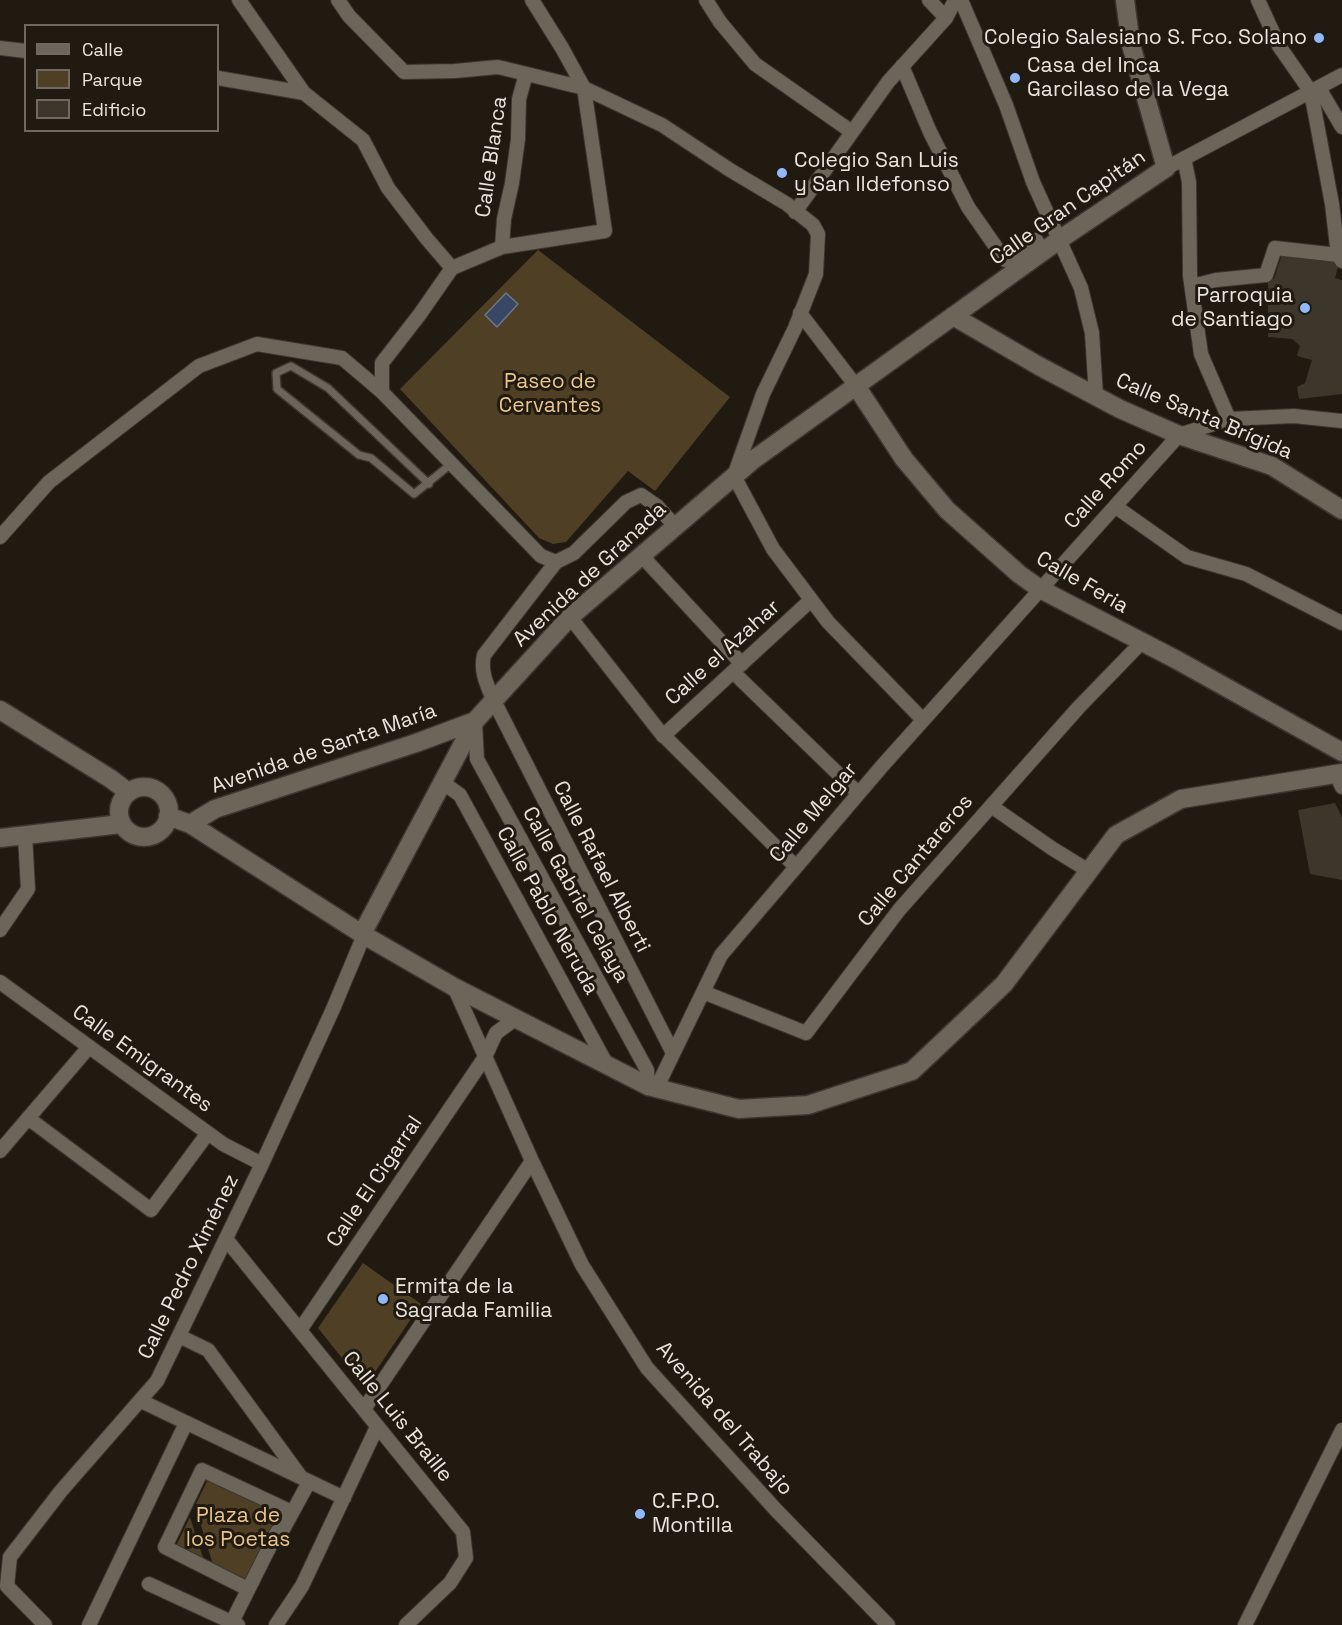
<!DOCTYPE html>
<html>
<head>
<meta charset="utf-8">
<style>
	body { margin:0 }
	#map { position:relative; width:1342px; height:1625px; overflow:hidden; background:#201a10; font-family:"Space Grotesk",sans-serif }
	canvas { display:block }
	.legend { position:absolute; left:24px; top:24px; width:195px; height:108px; box-sizing:border-box; background:#201a10; border:2px solid #706b62; margin:0; padding:8px 10px; list-style:none; font-size:18px; color:#e9e4dd }
	.legend li { display:flex; align-items:center; gap:12px; height:30px }
	.legend b { width:30px; border:2px solid #706b62 }
</style>
</head>
<body>
<div id="map">
<canvas width="1342" height="1625"></canvas>
<ul class="legend">
<li><b style="height:8px;background:#6c6559"></b>Calle</li>
<li><b style="height:16px;background:#4f3f25"></b>Parque</li>
<li><b style="height:16px;background:#3d362b"></b>Edificio</li>
</ul>
</div>
<script>
const g = document.querySelector('canvas').getContext('2d');
g.lineJoin = 'round';
function paint(path, color) {
  g.fillStyle = color;
  g.fill(path, 'evenodd');
}
function trace(path, color, width, dash) {
  g.strokeStyle = color;
  g.lineWidth = width;
  g.lineCap = dash ? 'butt' : 'round';
  g.setLineDash(dash || []);
  g.stroke(path);
}
function label(font, color, halo, rows, align = 'center') {
  g.font = font + ' "Space Grotesk",sans-serif';
  g.lineWidth = 6;
  g.setLineDash([]);
  g.textBaseline = 'middle';
  g.strokeStyle = halo;
  g.fillStyle = color;
  for (const [text, x, y, turn = 0] of rows) {
    g.save();
    g.translate(x, y);
    g.rotate((+turn || 0) * Math.PI / 180);
    g.textAlign = isNaN(turn) ? turn : align;
    if (halo) g.strokeText(text, 0, 0);
    g.fillText(text, 0, 0);
    g.restore();
  }
}
paint(new Path2D(`
	M 538,250 L 730,397 L 655,491 L 628,471 L 566,542 L 553,544 L 539,538 L 400,389 Z
	M 363,1263 L 421,1304 L 365,1387 L 318,1328 Z
	M 209,1477 L 283,1513 L 249,1585 L 214,1568 L 195,1506 Z
	M 190,1517 L 205,1564 L 175,1548 Z`), '#4f3f25');
const water = new Path2D(`
	M 506,293 L 518,304 L 497,327 L 485,315 Z`);
paint(water, '#374764');
trace(water, '#6c7688', 1.5);
paint(new Path2D(`
	M 1283,251 L 1323,260 L 1323,258 L 1339,264 L 1335,278 L 1342,280 L 1342,394 L 1299,399 L 1297,387 L 1305,383 L 1312,360 L 1297,356 L 1300,346 L 1292,339 L 1268,337 L 1268,280 L 1274,279 Z
	M 1335,803 L 1342,817 L 1342,880 L 1310,874 L 1298,810 Z`), '#3d362b');
const lane = new Path2D(`
	M 429,484 L 328,388 L 291,366 L 276,373 L 277,389 L 359,455 L 371,458 L 414,494 L 451,464`);
const street = new Path2D(`
	M 239,0 L 304,93 L 363,140 L 388,188 L 427,239 L 452,268
	M 338,0 L 349,16 L 404,72 L 455,71 L 498,67 L 584,88 L 662,125 L 730,170 L 787,204 L 813,225 L 818,234 L 816,274 L 795,328 L 763,394 L 734,476 L 773,549 L 828,622 L 923,720
	M 706,0 L 720,22 L 755,64 L 852,132
	M 929,0 L 946,18
	M 961,0 L 1006,105 L 1033,182 L 1081,288 L 1092,333 L 1096,396
	M 1258,0 L 1279,46 L 1311,92 L 1332,204 L 1338,255 L 1342,261
	M 0,48 L 26,51
	M 902,66 L 930,132 L 968,207 L 1005,260 L 1036,240 L 1043,252
	M 218,78 L 304,93
	M 1319,88 L 1342,127
	M 1184,158 L 1189,182 L 1190,276 L 1201,354 L 1229,419
	M 1166,168 L 1342,75
	M 795,212 L 888,82 L 946,18 L 955,0
	M 502,247 L 504,219 L 512,183 L 518,139 L 519,99 L 526,74
	M 1192,286 L 1216,280 L 1266,275 L 1275,248 L 1338,255
	M 800,313 L 856,386
	M 382,392 L 382,363 L 420,314 L 452,268 L 502,247 L 605,231 L 584,88 L 562,48 L 532,0
	M 1116,507 L 1187,557 L 1246,574 L 1342,623
	M 0,537 L 49,482 L 199,366 L 257,344 L 342,358 L 382,392 L 541,556 L 556,562 L 574,553 L 626,502 L 641,495 L 657,506 L 675,526
	M 641,555 L 742,664
	M 556,562 L 484,655 C 480,671 487,685 493,699 L 673,1053
	M 570,617 L 660,732 L 796,867
	M 733,672 L 858,793
	M 475,723 L 477,759 L 647,1070 L 648,1086
	M 663,736 L 811,600
	M 1335,772 L 1342,787
	M 442,782 L 460,795 L 607,1065
	M 991,806 L 1053,849 L 1089,871
	M 0,930 L 28,889 L 25,835
	M 0,982 L 223,1144 L 262,1164
	M 454,987 L 532,1161 L 582,1265 L 647,1368 L 776,1510 L 888,1625
	M 703,992 L 806,1033 L 899,910 L 1078,708 L 1142,642
	M 656,1089 L 721,955 L 883,765 L 1179,435 L 1229,419 L 1294,416 L 1342,421
	M 28,1118 L 151,1210 L 208,1133
	M 0,1151 L 89,1047
	M 226,1239 L 463,1532 L 466,1558 L 450,1583 L 406,1625
	M 300,1330 L 485,1057 L 496,1033 L 515,1019
	M 179,1336 L 208,1350 L 300,1476
	M 141,1401 L 344,1498
	M 364,1409 L 532,1161
	M 149,1584 L 238,1625
	M 248,1589 L 165,1547 L 202,1470 L 292,1512
	M 232,1622 L 277,1532 L 281,1533 L 309,1482
	M 45,1625 L 7,1586 L 10,1557 L 61,1491 L 157,1381 L 262,1164 L 333,1009 L 364,935
	M 89,1625 L 186,1423
	M 276,1625 L 302,1586 L 377,1427
	M 1245,1625 L 1342,1430`);
const secondary = new Path2D(`
	M 953,316 L 1039,366 L 1120,409 L 1179,435 L 1272,466 L 1342,510
	M 856,386 L 904,459 L 947,510 L 1019,574 L 1040,589 L 1177,660 L 1342,752
	M 0,710 L 111,779 L 128,792
	M119 812a25 25 0 1 1 50 0a25 25 0 1 1-50 0Z
	M 168,816 L 190,824 L 362,934 L 454,987 L 648,1086 L 739,1109 L 808,1105 L 912,1071 L 1004,984 L 1116,835 L 1181,799 L 1342,773
	M 190,824 L 215,809 L 416,743 L 475,721
	M 0,838 L 121,824
	M 362,934 L 475,721 L 570,617 L 753,460 L 1059,240 L 1166,168 L 1131,45 L 1125,0`);
trace(lane, '#3b3631', 10);
trace(street, '#3b3631', 16);
trace(secondary, '#3b3631', 21);
trace(lane, '#6c6559', 7);
trace(street, '#6c6559', 14);
trace(secondary, '#6c6559', 18);
for (const [x, y, r, color] of [
	[1319,38,6,"#91b8fd"],
	[1015,78,6,"#91b8fd"],
	[782,173,6,"#91b8fd"],
	[1305,308,6,"#91b8fd"],
	[383,1299,6,"#91b8fd"],
	[640,1514,6,"#91b8fd"]
]) {
  const dot = new Path2D();
  dot.arc(x, y, r, 0, 2 * Math.PI);
  g.fillStyle = color;
  g.fill(dot);
  trace(dot, '#201a10', 2);
}
label('21px', '#e9e4dd', '#201a10', [
	["Colegio Salesiano S. Fco. Solano",1307,38,"right"],
	["Casa del Inca",1027,66],
	["Garcilaso de la Vega",1027,90],
	["Colegio San Luis",794,161],
	["y San Ildefonso",794,185],
	["Parroquia",1293,296,"right"],
	["de Santiago",1293,320,"right"],
	["Ermita de la",395,1287],
	["Sagrada Familia",395,1311],
	["C.F.P.O.",652,1502],
	["Montilla",652,1526]
], 'left');
label('21px', '#e9e4dd', '#201a10', [
	["Calle Blanca",492,157,-82],
	["Calle Gran Capitán",1068,208,-35],
	["Calle Santa Brígida",1204,417,23],
	["Calle Romo",1106,485,-48],
	["Avenida de Granada",590,575,-43],
	["Calle Feria",1082,583,30],
	["Calle el Azahar",723,653,-42],
	["Avenida de Santa María",324,749,-19],
	["Calle Melgar",814,813,-50],
	["Calle Cantareros",916,861,-50],
	["Calle Rafael Alberti",601,867,63],
	["Calle Gabriel Celaya",575,895,61],
	["Calle Pablo Neruda",547,911,61],
	["Calle Emigrantes",142,1059,36],
	["Calle El Cigarral",375,1182,-56],
	["Calle Pedro Ximénez",189,1267,-64],
	["Calle Luis Braille",397,1417,51],
	["Avenida del Trabajo",724,1419,49]
]);
label('21px', '#e9c58d', '#201a10', [
	["Paseo de",550,382],
	["Cervantes",550,406],
	["Plaza de",238,1516],
	["los Poetas",238,1540]
]);
</script>
</body>
</html>
